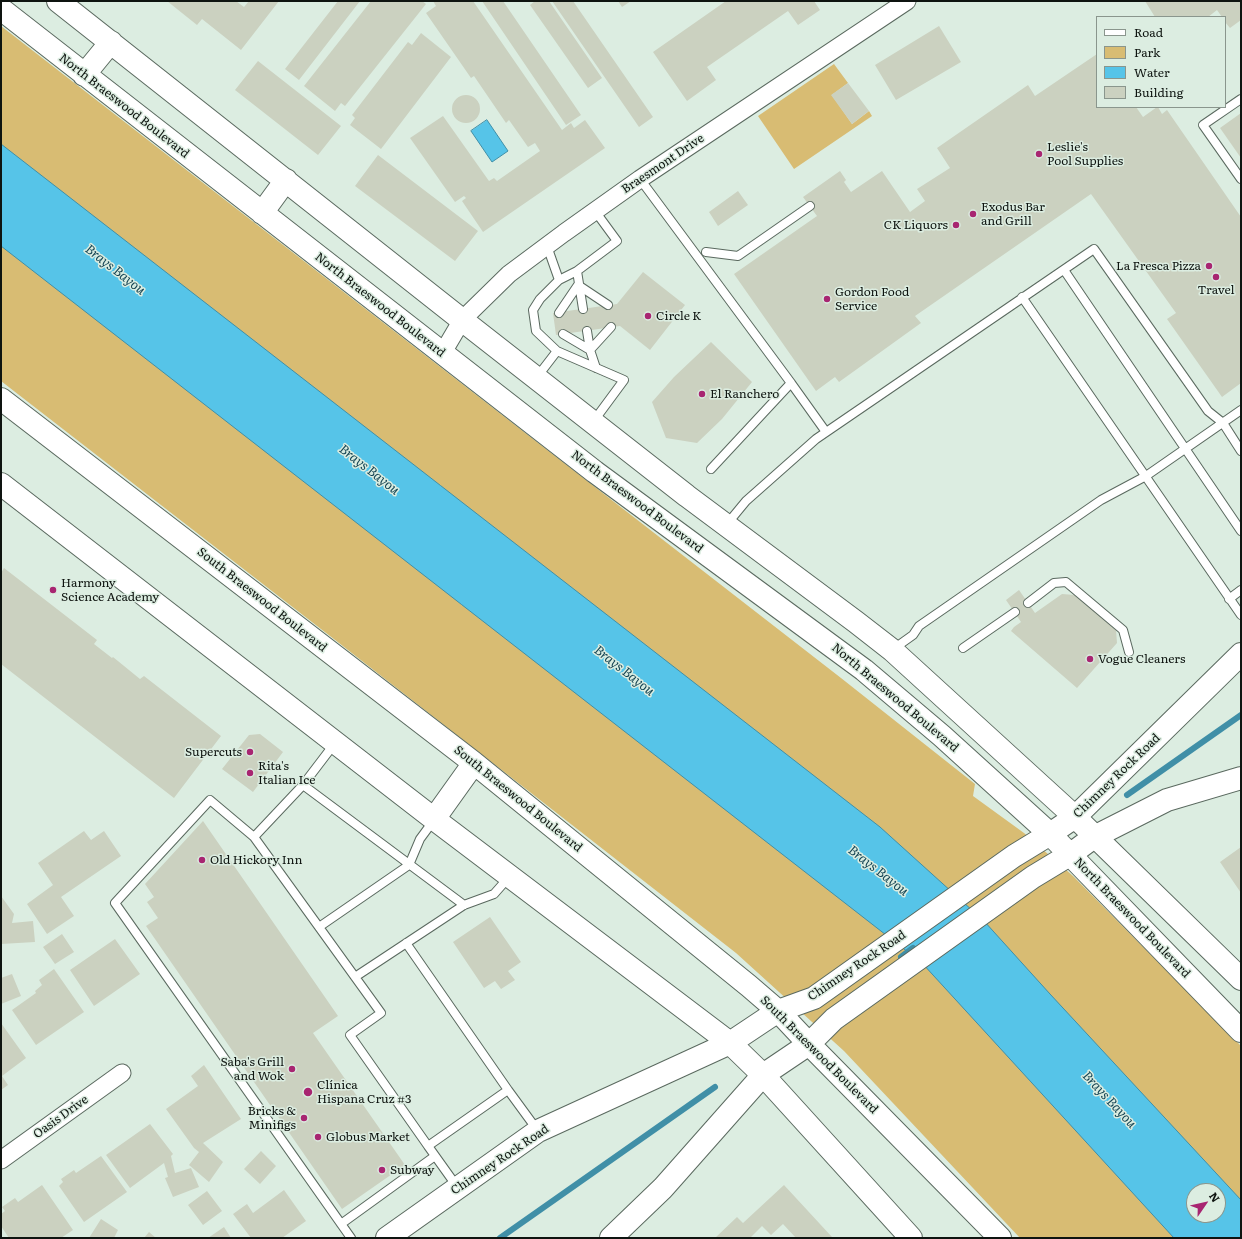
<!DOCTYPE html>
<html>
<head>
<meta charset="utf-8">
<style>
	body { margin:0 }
	#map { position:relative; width:1242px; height:1239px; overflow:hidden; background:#dcede1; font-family:Literata,serif }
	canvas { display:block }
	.frame { position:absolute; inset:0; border:2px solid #0e1410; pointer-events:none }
	.legend { position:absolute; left:1096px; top:16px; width:130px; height:92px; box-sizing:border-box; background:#dcede1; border:1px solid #8a968d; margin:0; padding:5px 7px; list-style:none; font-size:12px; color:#0e1410 }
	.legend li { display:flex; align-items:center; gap:8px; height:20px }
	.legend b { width:20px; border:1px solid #8a968d }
	.north { position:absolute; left:1186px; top:1183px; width:40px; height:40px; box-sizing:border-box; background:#dcede1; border:1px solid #8a968d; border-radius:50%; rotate:56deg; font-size:11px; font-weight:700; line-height:16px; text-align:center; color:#0e1410 }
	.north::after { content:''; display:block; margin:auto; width:14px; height:18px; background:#a82571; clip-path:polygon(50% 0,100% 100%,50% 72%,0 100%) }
</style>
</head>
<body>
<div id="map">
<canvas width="1242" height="1239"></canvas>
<div class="frame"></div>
<ul class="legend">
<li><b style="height:5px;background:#fff"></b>Road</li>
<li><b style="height:11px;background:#d8bc73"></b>Park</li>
<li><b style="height:11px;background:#56c4e8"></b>Water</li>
<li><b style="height:11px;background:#cbd1c0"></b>Building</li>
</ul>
<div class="north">N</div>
</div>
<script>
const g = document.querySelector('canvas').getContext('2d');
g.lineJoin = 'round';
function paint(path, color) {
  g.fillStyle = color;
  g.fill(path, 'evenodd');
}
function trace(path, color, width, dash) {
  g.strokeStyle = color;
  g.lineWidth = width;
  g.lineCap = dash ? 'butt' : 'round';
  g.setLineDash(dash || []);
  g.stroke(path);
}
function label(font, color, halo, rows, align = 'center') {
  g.font = font + ' Literata,serif';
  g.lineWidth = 3;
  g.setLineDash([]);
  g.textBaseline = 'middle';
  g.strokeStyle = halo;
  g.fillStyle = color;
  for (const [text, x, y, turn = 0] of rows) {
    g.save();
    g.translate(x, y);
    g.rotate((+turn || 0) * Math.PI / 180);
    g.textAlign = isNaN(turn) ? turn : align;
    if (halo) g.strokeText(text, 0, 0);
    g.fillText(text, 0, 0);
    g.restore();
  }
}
paint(new Path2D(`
	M 1,26 L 841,678 L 975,784 L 973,796 L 1024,833 L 1073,876 L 1241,1046 L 1241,1238 L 1020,1238 L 844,1051 L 736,953 L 339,643 L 1,381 ZM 1194,1191 L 1218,1191 L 1218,1215 L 1194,1215 Z
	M 834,64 L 848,83 L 832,95 L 852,124 L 869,111 L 872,116 L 794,169 L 758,116 Z`), '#d8bc73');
const water = new Path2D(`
	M 487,120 L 508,151 L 492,162 L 471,131 Z
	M 1,144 L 880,827 L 984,921 L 1050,994 L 1241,1200 L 1241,1238 L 1174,1238 L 922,963 L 1,246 ZM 1194,1191 L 1218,1191 L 1218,1215 L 1194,1215 Z`);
paint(water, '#56c4e8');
trace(water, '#408fa7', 1);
trace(new Path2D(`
	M 1127,795 L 1241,715
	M 901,957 L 913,948
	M 500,1238 L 715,1087`), '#408fa7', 6);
paint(new Path2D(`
	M 167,1 L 236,1 L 244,7 L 249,1 L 279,1 L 241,50 L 202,19 L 197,25 Z
	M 338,1 L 360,1 L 299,80 L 285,69 Z
	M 371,1 L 422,1 L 426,4 L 345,106 L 341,103 L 335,111 L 304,86 Z
	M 433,1 L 473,1 L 562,130 L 571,123 L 574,128 L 585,120 L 605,148 L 483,232 L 462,201 L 466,198 L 464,196 L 455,202 L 410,138 L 443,116 L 489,181 L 494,178 L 497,181 L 540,151 L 535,143 L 528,147 L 509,120 L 506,123 L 474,76 L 471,78 L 426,13 L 436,6 Z
	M 482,1 L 503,1 L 581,115 L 566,125 Z
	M 535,1 L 549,1 L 602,78 L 588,88 L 530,5 Z
	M 552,1 L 573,1 L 653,117 L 639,127 Z
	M 618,1 L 631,1 L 622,7 Z
	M 726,1 L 814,1 L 820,10 L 798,25 L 788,11 L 707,67 L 716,80 L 687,101 L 653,52 Z
	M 1145,1 L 1241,1 L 1241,20 L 1230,28 L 1225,22 L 1225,17 L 1222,17 L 1217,10 L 1208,17 L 1155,17 Z
	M 939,26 L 961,62 L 896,100 L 875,65 Z
	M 421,33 L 451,57 L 381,149 L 350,125 L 355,118 L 352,115 L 408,42 L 412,45 Z
	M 1097,54 L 1097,107 L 1136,107 L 1143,117 L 1157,107 L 1158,107 L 1162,114 L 1167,110 L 1241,217 L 1241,383 L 1222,397 L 1167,319 L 1176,313 L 1091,194 L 915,316 L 921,323 L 839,382 L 835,377 L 816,391 L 734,274 L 817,216 L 803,197 L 840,171 L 846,180 L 844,182 L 851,192 L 882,171 L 910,212 L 925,201 L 917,189 L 950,168 L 937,148 L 1028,85 L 1035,96 Z
	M 258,61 L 341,126 L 318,155 L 235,90 Z
	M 848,83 L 869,111 L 852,124 L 831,95 Z
	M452 109a14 14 0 1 1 28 0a14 14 0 1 1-28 0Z
	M 1241,113 L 1241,158 L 1220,128 Z
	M 378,155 L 478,231 L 455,261 L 355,186 Z
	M 738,191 L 748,205 L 718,226 L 709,212 Z
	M 643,272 L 685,305 L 650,350 L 620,326 L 556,335 L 553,313 L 617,304 Z
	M 711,342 L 752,382 L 722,419 L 697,443 L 666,438 L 652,402 L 674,377 Z
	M 4,568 L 97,640 L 94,644 L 112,658 L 113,657 L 140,679 L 144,676 L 221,736 L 174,798 L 1,664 L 1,573 Z
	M 1019,590 L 1035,613 L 1062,594 L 1075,595 L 1116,630 L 1117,643 L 1077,688 L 1011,631 L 1014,627 L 1021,622 L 1006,600 Z
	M 260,734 L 283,752 L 253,792 L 222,769 L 249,735 Z
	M 203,821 L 338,1016 L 313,1033 L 405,1165 L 342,1209 L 146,926 L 158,918 L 147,902 L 154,897 L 145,884 Z
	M 84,831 L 91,840 L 104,831 L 121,856 L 61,897 L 74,916 L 47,934 L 27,904 L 53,885 L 38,863 Z
	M 1241,847 L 1241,893 L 1220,862 Z
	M 1,896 L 14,914 L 12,923 L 33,921 L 35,942 L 1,944 Z
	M 490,917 L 521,962 L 508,971 L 515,980 L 501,989 L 495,981 L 484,988 L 453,942 Z
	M 62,934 L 74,952 L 55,964 L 43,947 Z
	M 115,939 L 140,974 L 94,1006 L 70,970 Z
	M 54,969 L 84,1012 L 36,1045 L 12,1010 L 36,993 L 35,991 L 42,985 L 39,980 Z
	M 12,974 L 21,996 L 1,1004 L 1,978 Z
	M 1,1023 L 26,1058 L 2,1076 L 8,1085 L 1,1090 Z
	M 204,1065 L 241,1119 L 203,1143 L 223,1162 L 209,1182 L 189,1165 L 199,1152 L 194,1148 L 166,1109 L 198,1086 L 191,1076 Z
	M 150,1124 L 173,1154 L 171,1156 L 175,1173 L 191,1168 L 199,1187 L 173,1197 L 165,1178 L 168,1177 L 164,1163 L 130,1188 L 106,1155 Z
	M 261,1151 L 276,1166 L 260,1184 L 244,1169 Z
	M 101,1156 L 127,1192 L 84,1222 L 59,1186 L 63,1182 L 61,1179 L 74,1170 L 76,1173 Z
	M 42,1185 L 73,1230 L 61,1238 L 9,1238 L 1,1226 L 1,1214 L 5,1211 L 2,1207 L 15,1198 L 18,1202 Z
	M 784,1185 L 832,1237 L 831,1238 L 796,1238 L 783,1224 L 771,1235 L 762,1226 L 750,1238 L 715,1238 L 737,1217 L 743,1223 Z
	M 284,1190 L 306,1221 L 282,1238 L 251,1238 L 233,1214 L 247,1204 L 253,1213 Z
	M 207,1191 L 222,1211 L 203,1225 L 188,1205 Z
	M 101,1219 L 118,1230 L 114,1238 L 89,1238 Z
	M 224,1227 L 231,1238 L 208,1238 Z
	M 149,1232 L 156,1238 L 144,1238 Z`), '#cbd1c0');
const lane = new Path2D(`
	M 1241,99 L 1203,125 L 1241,179
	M 640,179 L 791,383
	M 547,246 L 559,280 L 577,271
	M 706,252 L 738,256 L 810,206
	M 1064,270 L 1241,531
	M 578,285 L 608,305
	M 1022,297 L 1241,615
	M 583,309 L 577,271 L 617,241 L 595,211
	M 559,313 L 578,285
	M 587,331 L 590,350 L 611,327
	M 563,334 L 590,350 L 596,368
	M 557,351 L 536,331 L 533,310 L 540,299 L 559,280
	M 537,377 L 557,351 L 624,380 L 593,422
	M 711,469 L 791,383 L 826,432
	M 727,524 L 746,501 L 816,439 L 1094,249 L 1208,411 L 1223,423 L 1241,451
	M 1229,599 L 1241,590
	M 1028,603 L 1054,583 L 1066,582 L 1123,630 L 1129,652
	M 963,648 L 1015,612
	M 892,650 L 913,635 L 919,626 L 1101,500 L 1146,476 L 1241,410
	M 303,785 L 335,743
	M 254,837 L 210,800 L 115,903 L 351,1238
	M 319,927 L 409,865 L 420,839 L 434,820
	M 406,943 L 508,1090 L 428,1146 L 350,1035 L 381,1013 L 254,837 L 303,785 L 464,905
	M 355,977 L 464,905 L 494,894 L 509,877
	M 508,1090 L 538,1131
	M 428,1146 L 458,1188
	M 341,1224 L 435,1156`);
const street = new Path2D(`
	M 442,354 L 462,320 L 509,274 L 564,233 L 640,179 L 907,1
	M 1,1160 L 122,1073`);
const secondary = new Path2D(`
	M 58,1 L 462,320 L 687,496 L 856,622 L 892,650 L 1075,817 L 1241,979
	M 1,9 L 595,472 L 864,670 L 942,736 L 1050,834 L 1241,1031
	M 84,75 L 111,42
	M 262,213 L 286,180
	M 1,399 L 474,763 L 749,986 L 778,1011 L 809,1044 L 1000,1238
	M 1,484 L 434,819 L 730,1043 L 763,1075 L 911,1238
	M 434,819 L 474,763
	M 387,1238 L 538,1131 L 730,1043 L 778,1011 L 814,998 L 1014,856 L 1050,834 L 1075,817 L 1241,654
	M 611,1238 L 663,1188 L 763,1075 L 809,1044 L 834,1019 L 1033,877 L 1071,854 L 1094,837 L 1167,800 L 1241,778`);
trace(lane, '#5a695f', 10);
trace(street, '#5a695f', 19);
trace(secondary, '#5a695f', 24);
trace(lane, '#fff', 8);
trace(street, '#fff', 17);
trace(secondary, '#fff', 22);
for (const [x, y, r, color] of [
	[1039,154,4,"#a82571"],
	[973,214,4,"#a82571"],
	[956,225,4,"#a82571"],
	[1209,266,4,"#a82571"],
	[1216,277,4,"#a82571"],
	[827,299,4,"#a82571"],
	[648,316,4,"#a82571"],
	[702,394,4,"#a82571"],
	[53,590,4,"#a82571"],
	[1090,659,4,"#a82571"],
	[250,752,4,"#a82571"],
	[250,773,4,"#a82571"],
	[202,860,4,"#a82571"],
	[292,1069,4,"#a82571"],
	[308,1092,5,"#a82571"],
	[304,1118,4,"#a82571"],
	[318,1137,4,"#a82571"],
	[382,1170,4,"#a82571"]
]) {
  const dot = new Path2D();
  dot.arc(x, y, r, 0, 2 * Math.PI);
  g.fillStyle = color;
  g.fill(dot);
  trace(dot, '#dcede1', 1.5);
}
label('12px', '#0e1410', '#dcede1', [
	["North Braeswood Boulevard",124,106,38],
	["Braesmont Drive",663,164,-34],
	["North Braeswood Boulevard",380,305,38],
	["North Braeswood Boulevard",637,502,37],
	["South Braeswood Boulevard",262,600,38],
	["North Braeswood Boulevard",895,698,40],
	["Chimney Rock Road",1117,776,-44],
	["South Braeswood Boulevard",518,799,39],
	["North Braeswood Boulevard",1132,918,46],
	["Chimney Rock Road",857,966,-34],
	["South Braeswood Boulevard",819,1055,45],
	["Oasis Drive",61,1117,-36],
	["Chimney Rock Road",500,1160,-34]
]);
label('12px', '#0e1410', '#dcede1', [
	["Leslie's",1047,147],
	["Pool Supplies",1047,161],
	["Exodus Bar",981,207],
	["and Grill",981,221],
	["CK Liquors",948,225,"right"],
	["La Fresca Pizza",1201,266,"right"],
	["Travel",1216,290,"center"],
	["Gordon Food",835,292],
	["Service",835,306],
	["Circle K",656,316],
	["El Ranchero",710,394],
	["Harmony",61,583],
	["Science Academy",61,597],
	["Vogue Cleaners",1098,659],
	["Supercuts",242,752,"right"],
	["Rita's",258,766],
	["Italian Ice",258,780],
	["Old Hickory Inn",210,860],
	["Saba's Grill",284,1062,"right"],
	["and Wok",284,1076,"right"],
	["Clínica",317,1085],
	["Hispana Cruz #3",317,1099],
	["Bricks &",296,1111,"right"],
	["Minifigs",296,1125,"right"],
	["Globus Market",326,1137],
	["Subway",390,1170]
], 'left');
label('italic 13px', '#164655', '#dcede1', [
	["Brays Bayou",115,270,38],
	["Brays Bayou",369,470,38],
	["Brays Bayou",624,671,38],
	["Brays Bayou",878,871,38],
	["Brays Bayou",1109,1100,47]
]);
</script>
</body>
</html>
